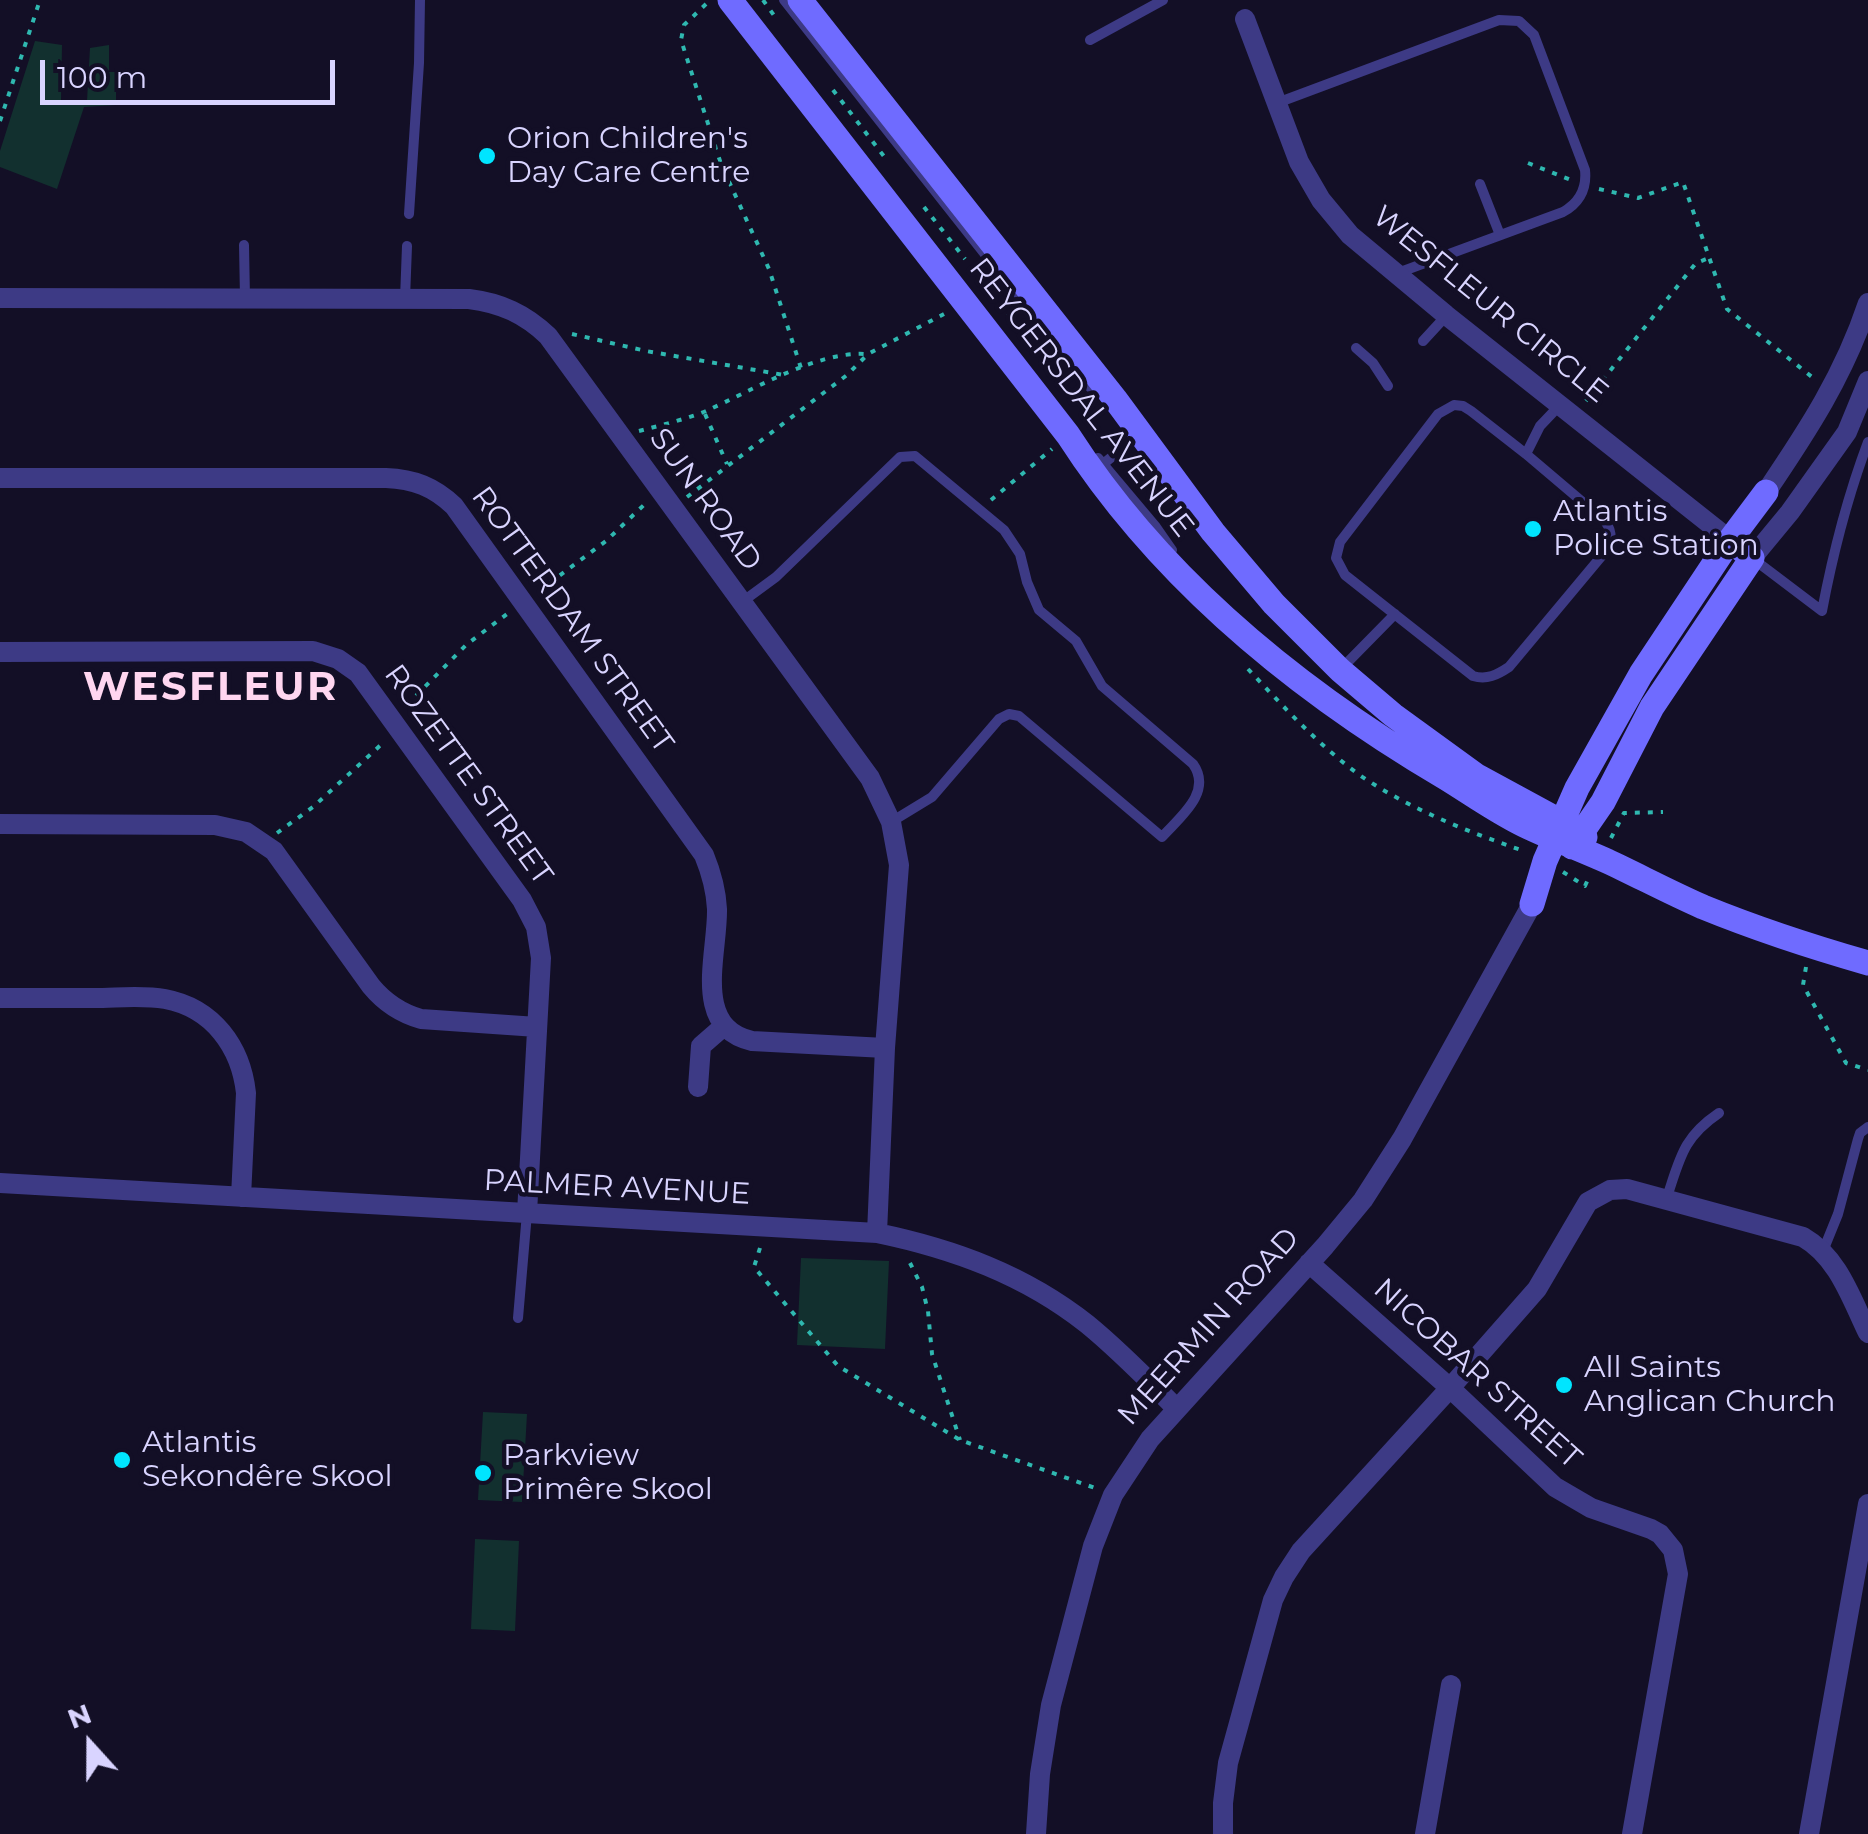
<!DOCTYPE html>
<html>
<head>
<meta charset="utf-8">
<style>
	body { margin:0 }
	#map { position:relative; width:1868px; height:1834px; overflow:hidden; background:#130f26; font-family:Montserrat,sans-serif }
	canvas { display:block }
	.north { position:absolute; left:40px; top:1694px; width:100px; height:100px; -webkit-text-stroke:8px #130f26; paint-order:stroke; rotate:339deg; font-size:28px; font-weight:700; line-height:40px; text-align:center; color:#d9d4ff }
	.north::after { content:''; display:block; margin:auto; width:35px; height:45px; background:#d9d4ff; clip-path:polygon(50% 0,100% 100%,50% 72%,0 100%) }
	.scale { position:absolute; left:40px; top:60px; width:295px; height:45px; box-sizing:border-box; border:5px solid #d9d4ff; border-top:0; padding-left:12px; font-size:30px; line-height:35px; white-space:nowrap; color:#d9d4ff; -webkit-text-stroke:8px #130f26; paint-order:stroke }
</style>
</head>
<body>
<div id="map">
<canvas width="1868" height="1834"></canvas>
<div class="north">N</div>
<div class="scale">100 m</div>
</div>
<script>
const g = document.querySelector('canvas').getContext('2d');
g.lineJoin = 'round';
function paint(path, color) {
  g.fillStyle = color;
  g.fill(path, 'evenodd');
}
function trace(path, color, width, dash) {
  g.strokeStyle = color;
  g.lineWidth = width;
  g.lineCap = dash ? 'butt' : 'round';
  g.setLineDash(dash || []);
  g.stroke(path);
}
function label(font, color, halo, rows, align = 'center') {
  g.font = font + ' Montserrat,sans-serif';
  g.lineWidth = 9;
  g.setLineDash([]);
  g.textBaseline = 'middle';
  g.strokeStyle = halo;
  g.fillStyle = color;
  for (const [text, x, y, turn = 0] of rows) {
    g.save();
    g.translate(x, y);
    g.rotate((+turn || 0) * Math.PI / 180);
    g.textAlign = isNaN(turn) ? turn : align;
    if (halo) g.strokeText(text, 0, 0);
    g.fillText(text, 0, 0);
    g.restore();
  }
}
paint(new Path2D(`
	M 35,41 L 62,45 L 61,100 L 87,101 L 90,48 L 109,45 L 109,72 L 116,72 L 116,105 L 84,107 L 57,189 L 0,167 L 0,151 Z
	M 801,1258 L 889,1261 L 885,1349 L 797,1345 Z
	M 483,1412 L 527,1414 L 522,1502 L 478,1500 Z
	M 475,1539 L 519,1541 L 515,1631 L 471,1629 Z`), '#12302f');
trace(new Path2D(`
	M 763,0 L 778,21
	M 706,4 L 684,25 L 681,40 L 721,164 L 769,269 L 801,368
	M 833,90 L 886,159
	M 0,121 L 40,0
	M 1528,163 L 1571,180
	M 1599,189 L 1638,198 L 1683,182 L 1727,309 L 1812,377
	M 924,207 L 965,259
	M 1000,303 L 1033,347
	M 572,334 L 646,351 L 784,375
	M 1586,401 L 1696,263 L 1709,258
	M 1083,410 L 1090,418
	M 705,414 L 727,464
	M 639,431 C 661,425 684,420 706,411 C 749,392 817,351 865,354
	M 687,497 L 847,375 L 868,354 L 944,314
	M 991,500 L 1052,449
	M 539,591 L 606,541 L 647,502
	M 1248,669 C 1283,706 1319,746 1361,776 C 1410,809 1468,832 1524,851
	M 407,705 L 466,645 L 507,614
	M 277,833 L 313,807 L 384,742
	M 1611,838 L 1624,813 L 1663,812
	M 1563,872 L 1585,886 L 1589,877
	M 1806,967 L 1803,985 L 1846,1063 L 1868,1070
	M 760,1248 L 754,1267 L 838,1366 L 960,1440 L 1095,1488
	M 910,1263 L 922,1287 L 928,1311 L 932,1354 L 960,1440`), '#2fb8b0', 4, [5, 8]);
trace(new Path2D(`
	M 784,0 L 1093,391
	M 1090,40 L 1163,0
	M 1277,103 L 1499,20 L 1519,21 L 1534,35 L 1585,170 C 1587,189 1579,203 1563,212 L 1395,274
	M 1480,184 L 1500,235
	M 409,214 L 419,63 L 420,0
	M 244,245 L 245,298
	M 405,299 L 407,246
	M 1423,341 L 1446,316
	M 1356,348 L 1373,363 L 1388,386
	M 1454,405 L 1463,406 L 1471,411 L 1526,454 L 1605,521 C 1611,529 1612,536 1610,546 L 1509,667 C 1497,675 1487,680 1473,676 L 1345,575 L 1336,558 L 1340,542 L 1438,414 Z
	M 1526,454 L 1540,426 L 1559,406
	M 1098,458 L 1156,527 L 1172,550
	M 1103,464 L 1133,440
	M 1752,558 L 1822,611 C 1833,553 1847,498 1868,442
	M 742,602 L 776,577 L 900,457 L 915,456 L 1004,530 L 1020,554 L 1027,582 L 1039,610 L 1076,641 L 1102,686 L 1193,764 C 1213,792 1180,817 1162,837 L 1019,716 L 1009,714 L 999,719 L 932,797 L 891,822
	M 1340,670 L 1395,614
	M 1666,1200 C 1680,1159 1682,1138 1719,1113
	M 1823,1251 L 1838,1214 L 1858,1139 L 1860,1133 L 1868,1127
	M 518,1318 L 527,1213`), '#3d3a85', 10);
trace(new Path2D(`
	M 1245,19 L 1299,162 L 1321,200 L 1350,235 L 1446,315 L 1730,540
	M 0,298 L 469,299 C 501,303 525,314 548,336 L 870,778 L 891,822 L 899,865 L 885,1048 L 877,1233
	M 0,478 L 386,478 C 414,479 434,487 454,506 L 704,855 C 711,872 716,890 717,909 C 718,954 691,1027 752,1041 L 885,1048
	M 1766,492 C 1808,430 1844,375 1868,303
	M 1752,558 L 1790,512 L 1847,432 L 1868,381
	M 0,652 L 313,651 L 338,659 L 358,673 L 522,900 L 536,927 L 541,958 L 527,1213
	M 0,824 L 215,825 L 246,832 L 274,851 L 371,986 C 385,1003 400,1013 421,1019 L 537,1027
	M 0,998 C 31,998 63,998 94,998 C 117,998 142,995 165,999 C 213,1008 241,1047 246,1093 L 241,1197
	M 698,1087 L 701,1046 L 724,1026
	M 0,1183 L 877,1233 C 954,1249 1025,1275 1087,1324 C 1119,1350 1148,1380 1177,1409
	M 1309,1263 L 1450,1388 L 1555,1487 L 1591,1508 L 1651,1529 L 1660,1534 L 1673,1550 L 1678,1574 L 1632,1834
	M 1036,1834 L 1040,1774 L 1051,1705 L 1093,1546 L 1113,1495 L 1150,1439 L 1325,1246 L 1363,1200 L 1402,1139 L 1532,904
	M 1223,1834 L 1223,1803 L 1228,1763 L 1273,1600 L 1284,1577 L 1301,1551 L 1450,1388 L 1537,1289 L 1588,1202 L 1610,1190 L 1627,1189 L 1803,1237 C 1838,1257 1851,1298 1868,1333
	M 1425,1834 L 1451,1685
	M 1809,1834 L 1868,1504`), '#3d3a85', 20);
trace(new Path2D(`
	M 730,0 L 1068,435 C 1162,581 1298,691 1446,778 C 1472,794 1497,812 1524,825 C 1551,838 1580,849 1607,861 C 1639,876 1671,893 1703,907 C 1757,929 1812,947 1868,963
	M 800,0 L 1115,399 L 1213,532 L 1274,604 L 1340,670 L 1393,715 L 1477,776 L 1582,833 L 1585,837
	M 1572,847 L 1603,802 L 1652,707 L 1752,558 L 1730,540
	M 1532,904 L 1545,861 L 1577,788 L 1641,674 L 1730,540 L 1766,492`), '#6f6bff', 25);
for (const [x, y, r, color] of [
	[487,156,10,"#00e5ff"],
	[1533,529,10,"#00e5ff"],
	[1564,1385,10,"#00e5ff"],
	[122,1460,10,"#00e5ff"],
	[483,1473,10,"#00e5ff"]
]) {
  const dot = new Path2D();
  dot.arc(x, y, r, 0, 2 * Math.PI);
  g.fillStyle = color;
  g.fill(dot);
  trace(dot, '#130f26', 4);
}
label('30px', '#d9d4ff', '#130f26', [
	["Orion Children's",507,139],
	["Day Care Centre",507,173],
	["Atlantis",1553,512],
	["Police Station",1553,546],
	["All Saints",1584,1368],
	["Anglican Church",1584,1402],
	["Atlantis",142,1443],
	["Sekondêre Skool",142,1477],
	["Parkview",503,1456],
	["Primêre Skool",503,1490]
], 'left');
label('30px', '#d9d4ff', '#130f26', [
	["WESFLEUR CIRCLE",1490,305,39],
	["REYGERSDAL AVENUE",1081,398,52],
	["SUN ROAD",705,500,54],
	["ROTTERDAM STREET",572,620,54],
	["ROZETTE STREET",468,775,54],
	["PALMER AVENUE",617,1188,3],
	["MEERMIN ROAD",1209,1327,-48],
	["NICOBAR STREET",1477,1374,42]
]);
g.letterSpacing = '2.5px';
label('bold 40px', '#ffd6f0', '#130f26', [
	["WESFLEUR",211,688]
]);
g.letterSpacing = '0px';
</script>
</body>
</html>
